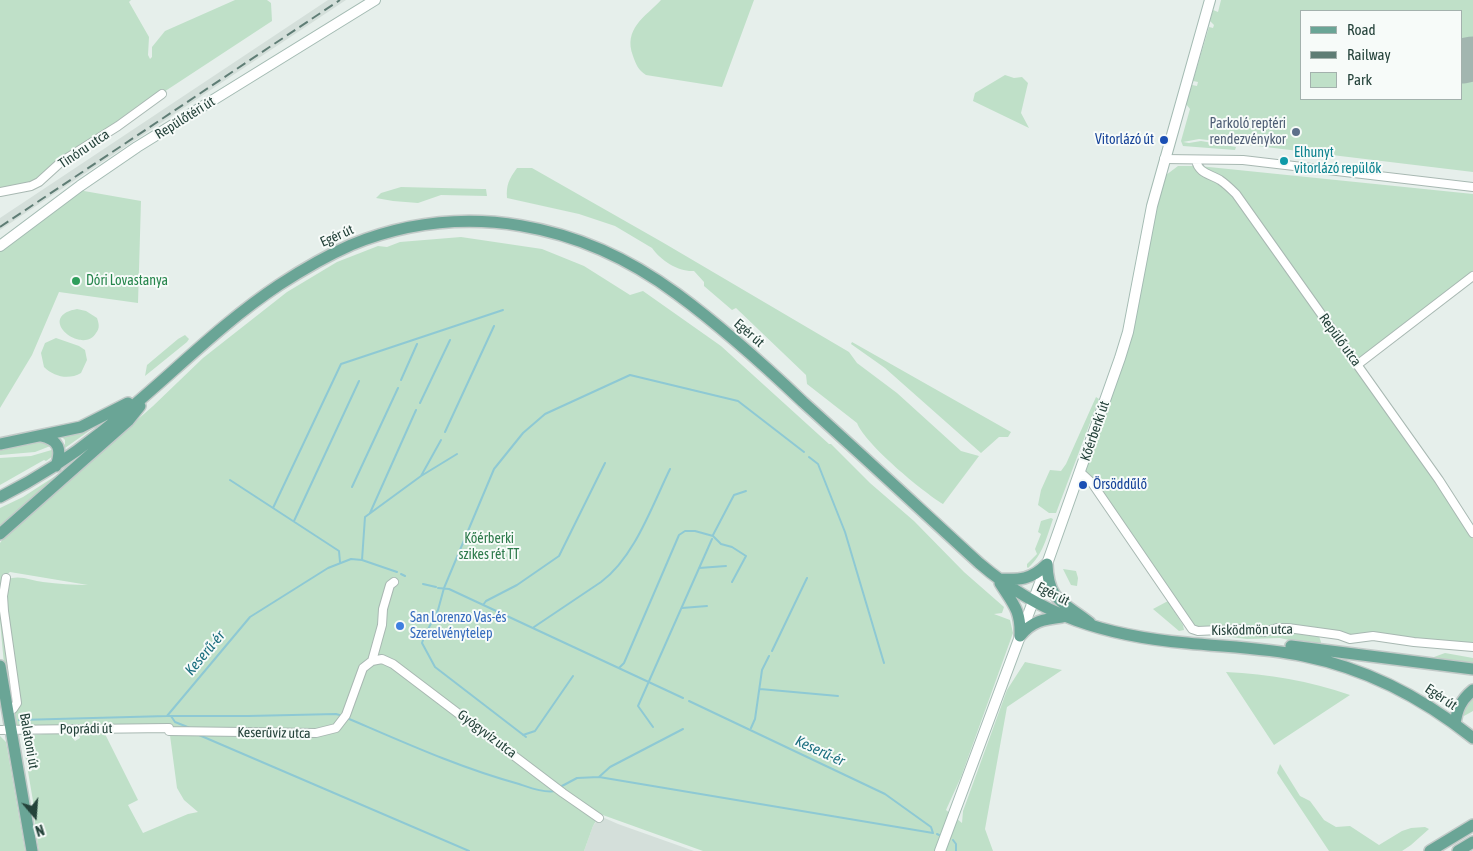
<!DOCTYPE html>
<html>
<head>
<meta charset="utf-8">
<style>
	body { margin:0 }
	#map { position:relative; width:1473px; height:851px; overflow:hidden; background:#e6efeb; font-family:"Asap Condensed",sans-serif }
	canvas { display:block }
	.legend { position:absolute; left:1300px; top:10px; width:162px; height:90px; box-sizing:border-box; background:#f7fbf9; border:1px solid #a3b1ad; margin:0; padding:6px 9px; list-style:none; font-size:15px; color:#24423a }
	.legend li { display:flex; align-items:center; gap:10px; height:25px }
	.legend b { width:25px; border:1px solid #a3b1ad }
	.north { position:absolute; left:10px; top:791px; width:50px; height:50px; -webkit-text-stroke:4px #f7fbf9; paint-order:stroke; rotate:162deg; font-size:14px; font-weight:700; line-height:20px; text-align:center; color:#24423a }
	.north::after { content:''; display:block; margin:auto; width:18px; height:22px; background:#24423a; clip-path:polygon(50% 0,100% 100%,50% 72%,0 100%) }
</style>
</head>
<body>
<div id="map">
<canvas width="1473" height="851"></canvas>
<ul class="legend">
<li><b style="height:6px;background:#6aa596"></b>Road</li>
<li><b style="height:6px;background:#5f7d75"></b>Railway</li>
<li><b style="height:14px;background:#bfe0c8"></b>Park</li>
</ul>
<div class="north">N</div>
</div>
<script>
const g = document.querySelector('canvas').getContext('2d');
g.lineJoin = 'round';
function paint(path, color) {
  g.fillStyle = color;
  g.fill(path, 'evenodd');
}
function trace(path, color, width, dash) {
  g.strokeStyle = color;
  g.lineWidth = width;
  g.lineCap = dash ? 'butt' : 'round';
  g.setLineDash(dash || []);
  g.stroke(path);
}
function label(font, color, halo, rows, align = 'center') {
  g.font = font + ' "Asap Condensed",sans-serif';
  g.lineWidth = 4;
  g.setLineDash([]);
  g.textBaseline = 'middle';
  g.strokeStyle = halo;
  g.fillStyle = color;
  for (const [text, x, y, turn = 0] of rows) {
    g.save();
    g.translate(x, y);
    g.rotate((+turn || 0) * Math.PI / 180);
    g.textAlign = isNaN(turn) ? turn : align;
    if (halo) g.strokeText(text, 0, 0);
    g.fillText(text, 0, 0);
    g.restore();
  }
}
paint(new Path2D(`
	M 328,0 L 346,0 L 0,230 L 0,218 Z
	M 600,816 L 618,824 L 694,851 L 584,851 L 593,826 Z`), '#d4dfda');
paint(new Path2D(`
	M 0,0 L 131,0 L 129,2 L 149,37 L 148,55 L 150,59 L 152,57 L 152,47 L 165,31 L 235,0 L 267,0 L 271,3 L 272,21 L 144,105 L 140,104 L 36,182 L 0,190 Z
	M 661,0 L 754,0 L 722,87 L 646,75 C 638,70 636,64 633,56 C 623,29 645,17 661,0 Z
	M 1221,0 L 1473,0 L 1473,172 L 1199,139 L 1183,142 L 1189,143 L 1201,141 L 1236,147 L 1235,150 L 1183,146 L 1181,141 L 1190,109 L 1186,104 L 1192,85 L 1197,86 L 1198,82 L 1193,81 L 1209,27 L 1213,28 L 1214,25 L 1210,21 L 1213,10 L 1218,12 ZM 1302,11 L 1462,11 L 1462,99 L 1302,99 Z
	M 1005,75 L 1014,78 L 1022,77 L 1028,83 L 1021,113 L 1029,128 L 973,101 L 975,93 Z
	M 1178,166 L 1199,166 L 1473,194 L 1473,278 L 1357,365 L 1473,533 L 1473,647 L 1364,638 L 1277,628 L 1192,629 L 1080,472 L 1111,386 L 1152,206 L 1166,175 Z
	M 517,168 L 532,168 L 662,242 L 849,352 L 857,363 L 897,393 L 961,451 L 979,456 L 943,504 C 923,492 865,444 857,423 L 807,384 L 806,375 L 736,308 L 732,310 L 704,286 L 704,282 L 694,271 C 679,272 661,261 652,248 L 615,226 L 579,214 L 507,198 C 506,185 509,179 517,168 Z
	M 80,186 L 84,191 L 141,201 L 138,303 L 59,292 L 32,355 L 0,408 L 0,246 Z
	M 401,187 L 482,189 L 486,189 L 487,196 L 441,195 L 418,203 L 393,201 L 376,198 L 381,193 Z
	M 461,237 L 542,249 L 584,266 L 630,295 L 643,291 L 721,346 L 829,444 L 831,444 L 870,483 L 914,521 L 964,572 L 1004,607 L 1002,613 L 994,614 L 1010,620 L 1013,633 L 961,777 L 946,810 L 962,823 L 963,811 L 1007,690 L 1025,662 L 1062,670 L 1007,707 L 985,829 L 993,851 L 703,851 L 600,814 L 593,826 L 584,851 L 39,851 L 35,826 L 33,801 L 22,736 L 68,732 L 75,741 L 80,738 L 79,735 L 81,732 L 104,732 L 138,800 L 128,805 L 143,833 L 188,814 L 198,812 L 184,800 L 177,788 L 169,728 L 12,731 L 14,701 L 12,705 L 4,664 L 0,621 L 0,543 L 5,536 L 153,406 L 203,358 L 287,292 L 337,262 L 378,246 L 387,247 L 400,242 ZM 10,572 L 88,585 C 74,585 58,584 43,582 C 32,581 18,574 7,580 L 5,576 Z
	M 77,309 L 86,311 L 97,318 C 99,324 100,328 96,333 C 83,356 34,317 77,309 Z
	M 185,335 L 189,339 L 187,342 L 145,376 L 147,365 L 178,339 Z
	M 56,338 L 79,346 L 85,350 L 87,360 L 81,373 C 69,380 54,377 44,367 L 41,353 L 45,343 Z
	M 852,342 L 1011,432 L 1008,437 L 999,437 L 981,453 L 885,368 L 851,344 Z
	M 1096,397 L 1099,399 L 1056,513 L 1049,513 L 1038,505 L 1041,490 L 1050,470 L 1061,471 L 1066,464 Z
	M 92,428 L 92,429 L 62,450 L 61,447 L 65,444 L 65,440 L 61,436 Z
	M 44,440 L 53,445 L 35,452 L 0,455 L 0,449 Z
	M 55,449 L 56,454 L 46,461 L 44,460 L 0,485 L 0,458 L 31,456 Z
	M 60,473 L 61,475 L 30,499 L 0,526 L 0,508 L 23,497 Z
	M 1051,518 L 1053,519 C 1047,536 1043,555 1028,568 L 1027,567 L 1027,564 L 1037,554 L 1035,549 L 1041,534 L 1038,532 L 1041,521 Z
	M 1063,569 L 1076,571 L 1078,578 L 1077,586 L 1071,585 Z
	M 1168,601 L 1183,625 L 1184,630 L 1179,631 L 1153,609 Z
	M 1283,631 L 1319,636 L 1321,642 L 1320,647 L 1280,638 L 1247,639 L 1208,634 L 1208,633 C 1234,633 1258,636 1283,631 Z
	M 1445,653 L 1473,658 L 1473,665 L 1434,660 L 1434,657 Z
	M 1226,672 C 1269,674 1309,681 1350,695 L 1274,745 Z
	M 1473,698 L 1473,711 L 1464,716 L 1462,711 Z
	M 0,736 L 6,742 L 25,851 L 0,851 Z
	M 1280,764 L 1300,796 L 1310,801 L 1324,820 L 1336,827 L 1350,826 L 1379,845 L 1402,831 L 1411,828 L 1425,827 L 1429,829 L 1411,845 L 1402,851 L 1329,851 L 1277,773 Z`), '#bfe0c8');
trace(new Path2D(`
	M 401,380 L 417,344
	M 420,403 L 450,340
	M 445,432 L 494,326
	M 809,457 L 818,464 L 845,532 L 884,663
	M 421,476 L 457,454
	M 230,480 L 339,551 L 340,562
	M 352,487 L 398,388
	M 273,508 L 341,364 L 503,310
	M 370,513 L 416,410
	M 294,521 L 359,381
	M 713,535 L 734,495 L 746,491
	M 362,560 L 365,517 L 421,476 L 441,440
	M 699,568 L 726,566
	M 401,574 L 405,576
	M 423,584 L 436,587
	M 438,588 L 449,589 L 683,698
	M 483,605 L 486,601 L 517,585 L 559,556 L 605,463
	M 682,608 L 707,606
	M 534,627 L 601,582 C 634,558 652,506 670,469
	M 772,651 L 807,578
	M 619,668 L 624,663 L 679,535 L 685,531 L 695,531 L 713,536 L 721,544 L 732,547 L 746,556 L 732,582
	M 760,689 L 838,696
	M 168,716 L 248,716 L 336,714 L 343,716
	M 171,716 L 175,722 L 190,728
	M 347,718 C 403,742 460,768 519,784 C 531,788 544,793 556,791
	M 19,720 L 167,716 L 250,617 L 328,568 L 351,559 L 362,560 L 397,572
	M 653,727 L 638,706 L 712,539
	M 751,728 L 755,719 L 762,670 L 769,656
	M 199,735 L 469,851
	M 523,735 L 535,731 L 573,676
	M 526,737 L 435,667 L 422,643 L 424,637 L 438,610 L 444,588 L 494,469 L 523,433 L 545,414 L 630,375 L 738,401 L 804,452
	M 599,777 L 610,767 L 683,729
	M 562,786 L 577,778 L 599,777 L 933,833 L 931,827 L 885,794 L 689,701
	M 937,834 L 939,835
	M 953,840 L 956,844 L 956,851`), '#8ec9d4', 2);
trace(new Path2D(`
	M 1462,61 L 1473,59`), '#a2b6b0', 45);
const street = new Path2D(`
	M 1164,159 L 1243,160 L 1473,187
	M 1196,160 C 1198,173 1210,174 1220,180 C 1226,184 1231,189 1236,194 L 1439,480 L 1473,533
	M 0,192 L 31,186 L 39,182 L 61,162 L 118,126 L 162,94
	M 1357,365 L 1473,276
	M 1080,472 L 1092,483 L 1192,629 L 1198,631 L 1241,629 L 1264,632 L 1277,628 L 1288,628 L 1339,635 L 1350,639 L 1373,636 L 1414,642 L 1473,647
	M 6,578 L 3,596 L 4,611 L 17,703 L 13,709 L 8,710
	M 372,661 L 382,659 L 393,664 L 563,793 L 599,818
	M 0,730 L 169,728 L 169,731 L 316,733 L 336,728 L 346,715 L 363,668 L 372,661 L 382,625 L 383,609 L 390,585 L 394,582`);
const secondary = new Path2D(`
	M 0,246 L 80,186 L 137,147 L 375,0
	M 940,851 L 1047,564 L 1120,358 L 1128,332 L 1152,206 L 1210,0`);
const primary = new Path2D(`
	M 41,436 C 59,440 62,449 56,466
	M 0,444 L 81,427 L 128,403
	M 0,497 C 36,479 69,458 100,433 C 161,386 214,328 279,285 C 302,270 326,256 351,245 C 464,199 581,223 677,294 C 722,327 763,364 803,402 C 862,455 920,509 979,563 C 1041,616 1106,636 1187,643 C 1226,647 1266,648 1304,656 C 1368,669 1423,698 1473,738
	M 0,534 L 128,421 L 140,406
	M 1047,564 C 1048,602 1064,602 1090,623
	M 999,579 C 1020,580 1031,580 1047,564
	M 1000,583 C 1013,604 1021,610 1020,636
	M 1020,636 C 1032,621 1044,619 1062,617
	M 1291,646 L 1473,669
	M 0,666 L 32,851
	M 1455,724 C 1457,709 1461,700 1473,690
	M 1430,851 L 1473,825
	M 1458,851 L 1473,842`);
trace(street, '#a8b8b2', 10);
trace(secondary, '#a4bbb3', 12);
trace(primary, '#c2cac8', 14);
trace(street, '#fff', 8);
trace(secondary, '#fff', 10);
trace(primary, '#6aa596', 11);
trace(new Path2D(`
	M 0,227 L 340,0`), '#5f7d75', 2, [10, 5]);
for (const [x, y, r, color] of [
	[1296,132,5,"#5c6f8a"],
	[1164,140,5,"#1a4fb4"],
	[1284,161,5,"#0f9aa8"],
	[76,281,5,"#2e9e5b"],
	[1083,485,5,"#1a4fb4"],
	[400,626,5,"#3f7fe0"]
]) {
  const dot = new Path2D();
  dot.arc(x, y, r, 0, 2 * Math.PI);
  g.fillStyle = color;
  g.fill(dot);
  trace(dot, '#f7fbf9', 2);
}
label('14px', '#24423a', '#f7fbf9', [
	["Repülőtéri út",185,118,-32],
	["Tinóru utca",84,149,-34],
	["Egér út",337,236,-24],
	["Egér út",749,333,41],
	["Repülő utca",1340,340,54],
	["Kőérberki út",1095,431,-71],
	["Egér út",1053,594,27],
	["Kisködmön utca",1252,630,-1],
	["Egér út",1441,697,34],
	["Poprádi út",86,729,-1],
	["Keserűvíz utca",274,733,1],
	["Gyógyvíz utca",487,734,37],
	["Balatoni út",29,741,80]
]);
label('14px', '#4e5e75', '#f7fbf9', [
	["Parkoló reptéri",1286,124],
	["rendezvénykor",1286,140]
], 'right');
label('14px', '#164399', '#f7fbf9', [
	["Vitorlázó út",1154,140],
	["Örsöddűlő",1093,485,"left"]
], 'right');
label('14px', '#0d838f', '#f7fbf9', [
	["Elhunyt",1294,153],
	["vitorlázó repülők",1294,169]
], 'left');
label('14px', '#27864d', '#f7fbf9', [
	["Dóri Lovastanya",86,281]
], 'left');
label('14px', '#2d7a4b', '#f7fbf9', [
	["Kőérberki",489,539],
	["szikes rét TT",489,555]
]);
label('14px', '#366cbe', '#f7fbf9', [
	["San Lorenzo Vas-és",410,618],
	["Szerelvénytelep",410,634]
], 'left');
label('italic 15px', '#1c6f80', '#f7fbf9', [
	["Keserű-ér",205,653,-50],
	["Keserű-ér",820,751,25]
]);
</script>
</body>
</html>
